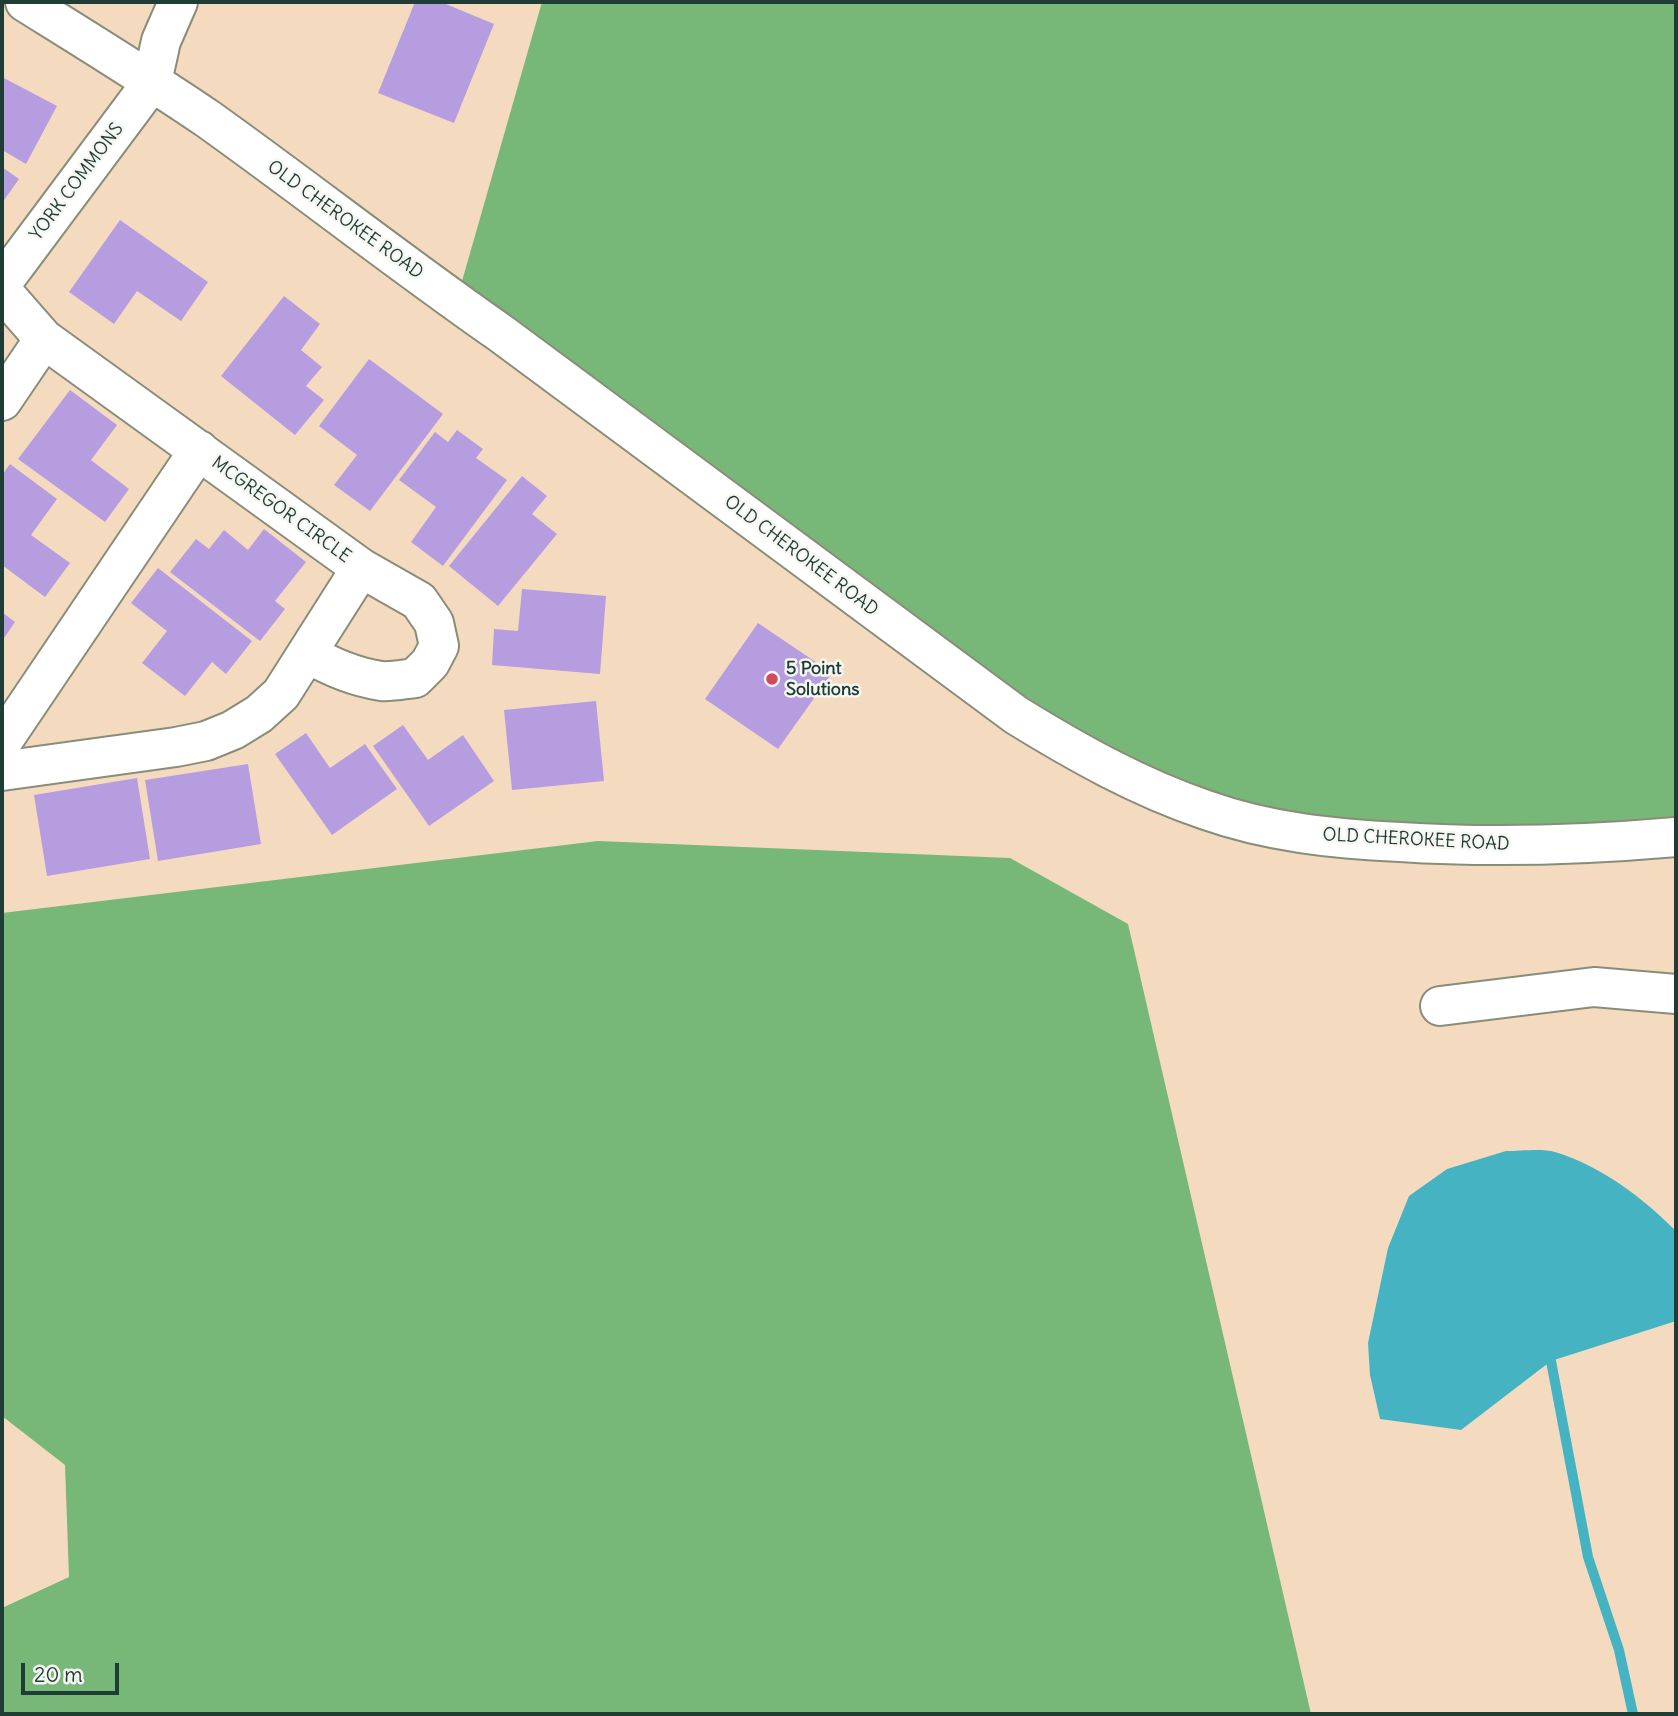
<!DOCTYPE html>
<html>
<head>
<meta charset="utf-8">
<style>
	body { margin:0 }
	#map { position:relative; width:1678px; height:1716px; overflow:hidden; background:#f4dbc0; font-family:Delius,sans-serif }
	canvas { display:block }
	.frame { position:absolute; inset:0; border:4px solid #1f3d34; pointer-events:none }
	.scale { position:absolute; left:21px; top:1663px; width:98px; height:32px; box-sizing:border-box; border:4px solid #1f3d34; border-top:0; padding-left:9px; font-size:21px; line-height:24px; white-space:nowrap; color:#1f3d34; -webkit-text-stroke:5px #f6f6f2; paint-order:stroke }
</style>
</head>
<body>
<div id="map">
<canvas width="1678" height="1716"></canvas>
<div class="frame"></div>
<div class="scale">20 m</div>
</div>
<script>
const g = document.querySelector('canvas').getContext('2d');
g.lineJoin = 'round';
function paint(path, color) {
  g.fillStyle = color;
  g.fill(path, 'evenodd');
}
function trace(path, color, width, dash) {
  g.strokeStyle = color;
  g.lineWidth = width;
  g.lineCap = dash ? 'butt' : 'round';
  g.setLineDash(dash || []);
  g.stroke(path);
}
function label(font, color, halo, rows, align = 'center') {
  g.font = font + ' Delius,sans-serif';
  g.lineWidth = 5;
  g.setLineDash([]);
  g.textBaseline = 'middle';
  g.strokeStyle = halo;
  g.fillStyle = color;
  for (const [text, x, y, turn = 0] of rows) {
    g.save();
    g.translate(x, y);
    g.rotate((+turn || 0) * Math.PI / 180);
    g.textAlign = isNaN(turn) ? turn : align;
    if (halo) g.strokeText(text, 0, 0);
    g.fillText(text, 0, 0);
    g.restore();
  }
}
paint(new Path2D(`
	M 542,2 L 1676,2 L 1676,837 L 1445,845 L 1147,788 L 456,302 Z
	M 598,841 L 1010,858 L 1128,924 L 1311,1714 L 2,1714 L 2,1608 L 69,1577 L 65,1465 L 2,1416 L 2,913 Z`), '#77b778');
paint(new Path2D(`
	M 1506,1151 C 1520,1151 1542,1148 1555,1152 C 1601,1166 1642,1197 1676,1231 L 1676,1321 L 1551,1361 L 1461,1430 L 1380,1419 L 1370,1375 L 1368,1343 L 1388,1248 L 1409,1196 L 1447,1169 Z`), '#46b3c3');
trace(new Path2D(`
	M 1551,1361 L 1588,1557 L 1619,1650 L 1633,1714`), '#46b3c3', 10);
paint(new Path2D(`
	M 415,2 L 441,2 L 494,24 L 454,123 L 378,93 Z
	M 2,77 L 57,106 L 26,164 L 2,150 Z
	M 2,167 L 19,179 L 2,203 Z
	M 120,220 L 208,282 L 181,321 L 137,291 L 114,324 L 69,292 Z
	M 284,296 L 320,324 L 301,350 L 322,367 L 306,386 L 324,400 L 295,435 L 221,376 Z
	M 369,359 L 443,414 L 370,511 L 334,485 L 357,455 L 319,426 Z
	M 70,390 L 117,425 L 91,460 L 129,489 L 105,522 L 18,459 Z
	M 457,430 L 483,449 L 476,458 L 507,480 L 443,566 L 411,542 L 436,507 L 399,480 L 435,432 L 448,442 Z
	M 10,464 L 57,499 L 31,535 L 70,563 L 45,597 L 2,565 L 2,475 Z
	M 522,476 L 547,496 L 532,514 L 557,534 L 498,606 L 449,566 Z
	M 264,529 L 306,562 L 275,601 L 285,609 L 260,641 L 170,572 L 196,539 L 209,549 L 224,530 L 248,550 Z
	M 158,568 L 252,641 L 226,674 L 212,662 L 185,696 L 142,663 L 167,631 L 131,603 Z
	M 522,589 L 606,596 L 600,674 L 492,665 L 494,629 L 518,631 Z
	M 2,612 L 15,622 L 2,641 Z
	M 758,623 L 832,673 L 778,749 L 705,699 Z
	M 596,701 L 604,781 L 512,790 L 504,710 Z
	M 403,725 L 428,760 L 463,735 L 494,781 L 429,826 L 373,746 Z
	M 306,733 L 330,768 L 365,744 L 397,789 L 332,835 L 275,754 Z
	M 248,764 L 261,844 L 158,861 L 145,780 Z
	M 137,778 L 150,859 L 47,876 L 34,795 Z`), '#b69de0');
const minor = new Path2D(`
	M 25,2 C 86,40 148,78 208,119 C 306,189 400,263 499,332 L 1016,715 C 1076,752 1138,787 1206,810 C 1268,832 1334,839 1400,842 C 1492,848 1584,845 1676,837
	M 2,283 L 152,82 L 161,41 L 178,2
	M 2,291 L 44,339 L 2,401
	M 307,653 C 329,666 355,677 381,681 C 392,682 405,679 415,678 L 430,663 L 439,646 L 434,623 L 419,601 L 361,568
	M 2,742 L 199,450
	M 2,771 L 176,747 L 206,741 L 233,730 L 259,714 L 281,694 L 361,568 L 44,339
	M 1440,1006 L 1594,987 L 1676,994`);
trace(minor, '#8a8c7a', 42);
trace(minor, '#fff', 38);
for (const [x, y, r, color] of [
	[772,679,7,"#d1495b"]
]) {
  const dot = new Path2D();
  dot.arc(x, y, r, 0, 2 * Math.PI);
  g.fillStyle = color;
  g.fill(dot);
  trace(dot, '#f6f6f2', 2.5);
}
label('18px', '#1f3d34', '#f6f6f2', [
	["YORK COMMONS",77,182,-53],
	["OLD CHEROKEE ROAD",345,220,36],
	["MCGREGOR CIRCLE",281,510,36],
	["OLD CHEROKEE ROAD",801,556,37],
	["OLD CHEROKEE ROAD",1416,840,3]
]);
label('bold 18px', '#1f3d34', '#f6f6f2', [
	["5 Point",786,669],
	["Solutions",786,690]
], 'left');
</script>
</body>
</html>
